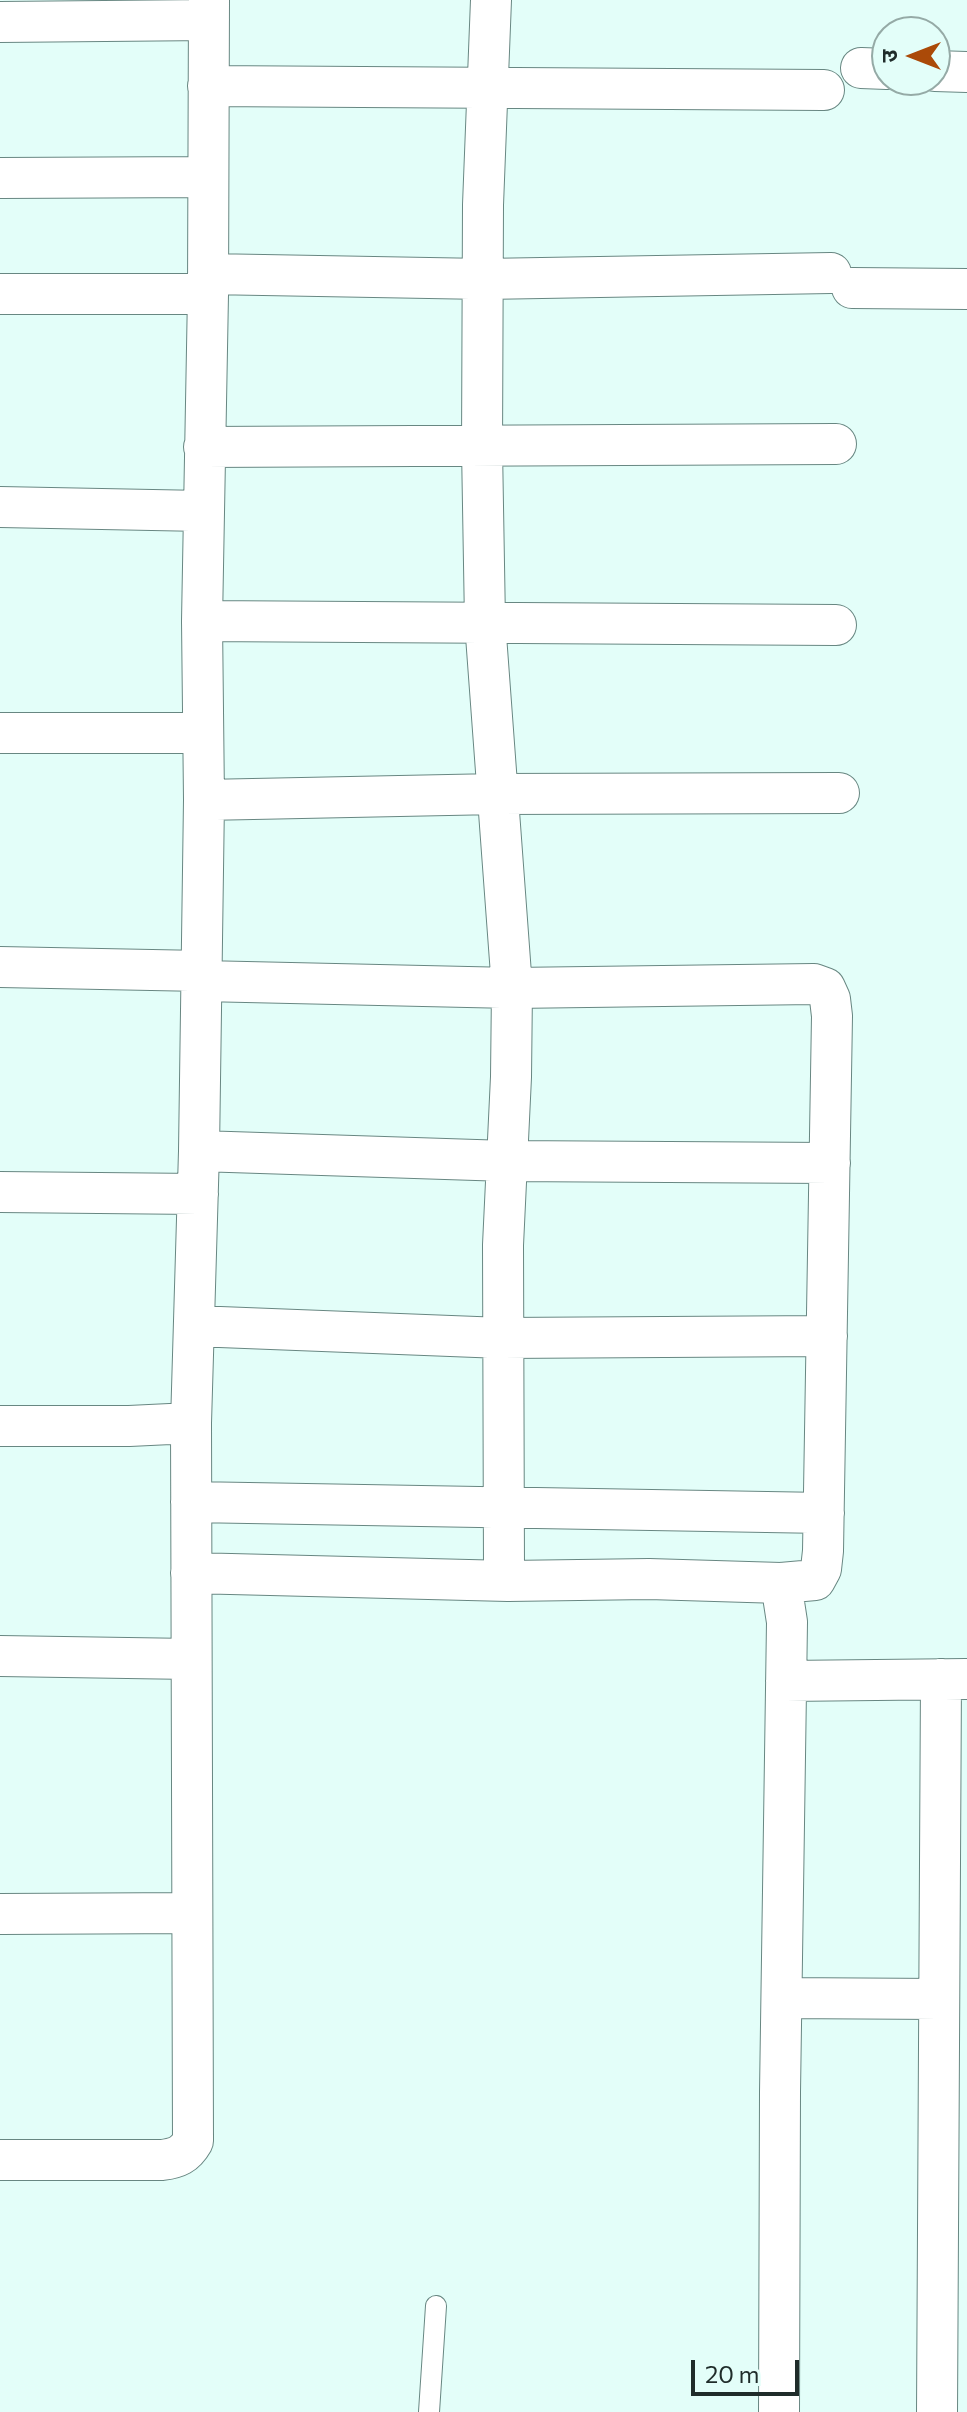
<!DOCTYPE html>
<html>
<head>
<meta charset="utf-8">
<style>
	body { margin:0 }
	#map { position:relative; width:967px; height:2412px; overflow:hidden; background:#e3fef9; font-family:Commissioner,"Noto Sans Devanagari",sans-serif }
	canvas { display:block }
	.north { position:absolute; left:871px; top:16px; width:80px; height:80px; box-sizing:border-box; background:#e3fef9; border:2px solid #95aaa6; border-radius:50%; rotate:270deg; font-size:22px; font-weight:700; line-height:32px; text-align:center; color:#1f2c2a }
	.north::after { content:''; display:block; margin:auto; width:28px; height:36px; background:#ab4a08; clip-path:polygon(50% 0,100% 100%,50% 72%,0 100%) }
	.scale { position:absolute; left:691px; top:2360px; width:108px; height:36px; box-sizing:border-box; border:4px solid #1f2c2a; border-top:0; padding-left:10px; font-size:24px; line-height:28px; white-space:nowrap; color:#1f2c2a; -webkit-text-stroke:6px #e3fef9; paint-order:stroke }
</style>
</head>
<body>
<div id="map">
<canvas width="967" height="2412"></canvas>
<div class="north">उ</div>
<div class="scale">20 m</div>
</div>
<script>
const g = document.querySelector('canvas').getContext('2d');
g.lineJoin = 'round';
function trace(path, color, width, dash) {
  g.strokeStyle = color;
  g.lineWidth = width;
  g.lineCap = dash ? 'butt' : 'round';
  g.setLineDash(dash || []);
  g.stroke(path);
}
const service = new Path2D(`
	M 429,2412 L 436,2306`);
const minor = new Path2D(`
	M 491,0 L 483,205 L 482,448 L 485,622 L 512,988 L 511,1077 L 503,1245 L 504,1570 L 508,1581 L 649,1579 L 781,1583 L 787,1622 L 780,2092 L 779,2412
	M 0,22 L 209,20
	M 861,68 L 887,69
	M 935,71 L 967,72
	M 208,86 L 824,90
	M 0,178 L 207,177
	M 208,274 L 484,279 L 831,273
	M 852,288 L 967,289
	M 0,294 L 208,294
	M 204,447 L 836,444
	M 0,507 L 203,511
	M 202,621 L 836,625
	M 0,733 L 203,733
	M 204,800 L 497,794 L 839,793
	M 0,967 L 202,971
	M 202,981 L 512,988 L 814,984 L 825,988 L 830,999 L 832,1016 L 823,1551 L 821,1569 L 815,1580 L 781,1583
	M 199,1151 L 507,1161 L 830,1163
	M 0,1192 L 198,1194
	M 194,1326 L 502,1338 L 827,1336
	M 0,1426 L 129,1426 L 191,1423 L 199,1151 L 204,800 L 202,621 L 208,294 L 209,0
	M 191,1502 L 824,1513
	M 191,1573 L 508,1581
	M 0,1656 L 191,1659
	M 786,1681 L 966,1679
	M 0,1914 L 192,1913
	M 783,1998 L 939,1999
	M 0,2160 L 162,2160 C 177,2158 185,2155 193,2141 L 191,1423
	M 937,2412 L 941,1679`);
trace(service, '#688782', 22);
trace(minor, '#688782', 42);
trace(service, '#fff', 20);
trace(minor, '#fff', 40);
</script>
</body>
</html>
